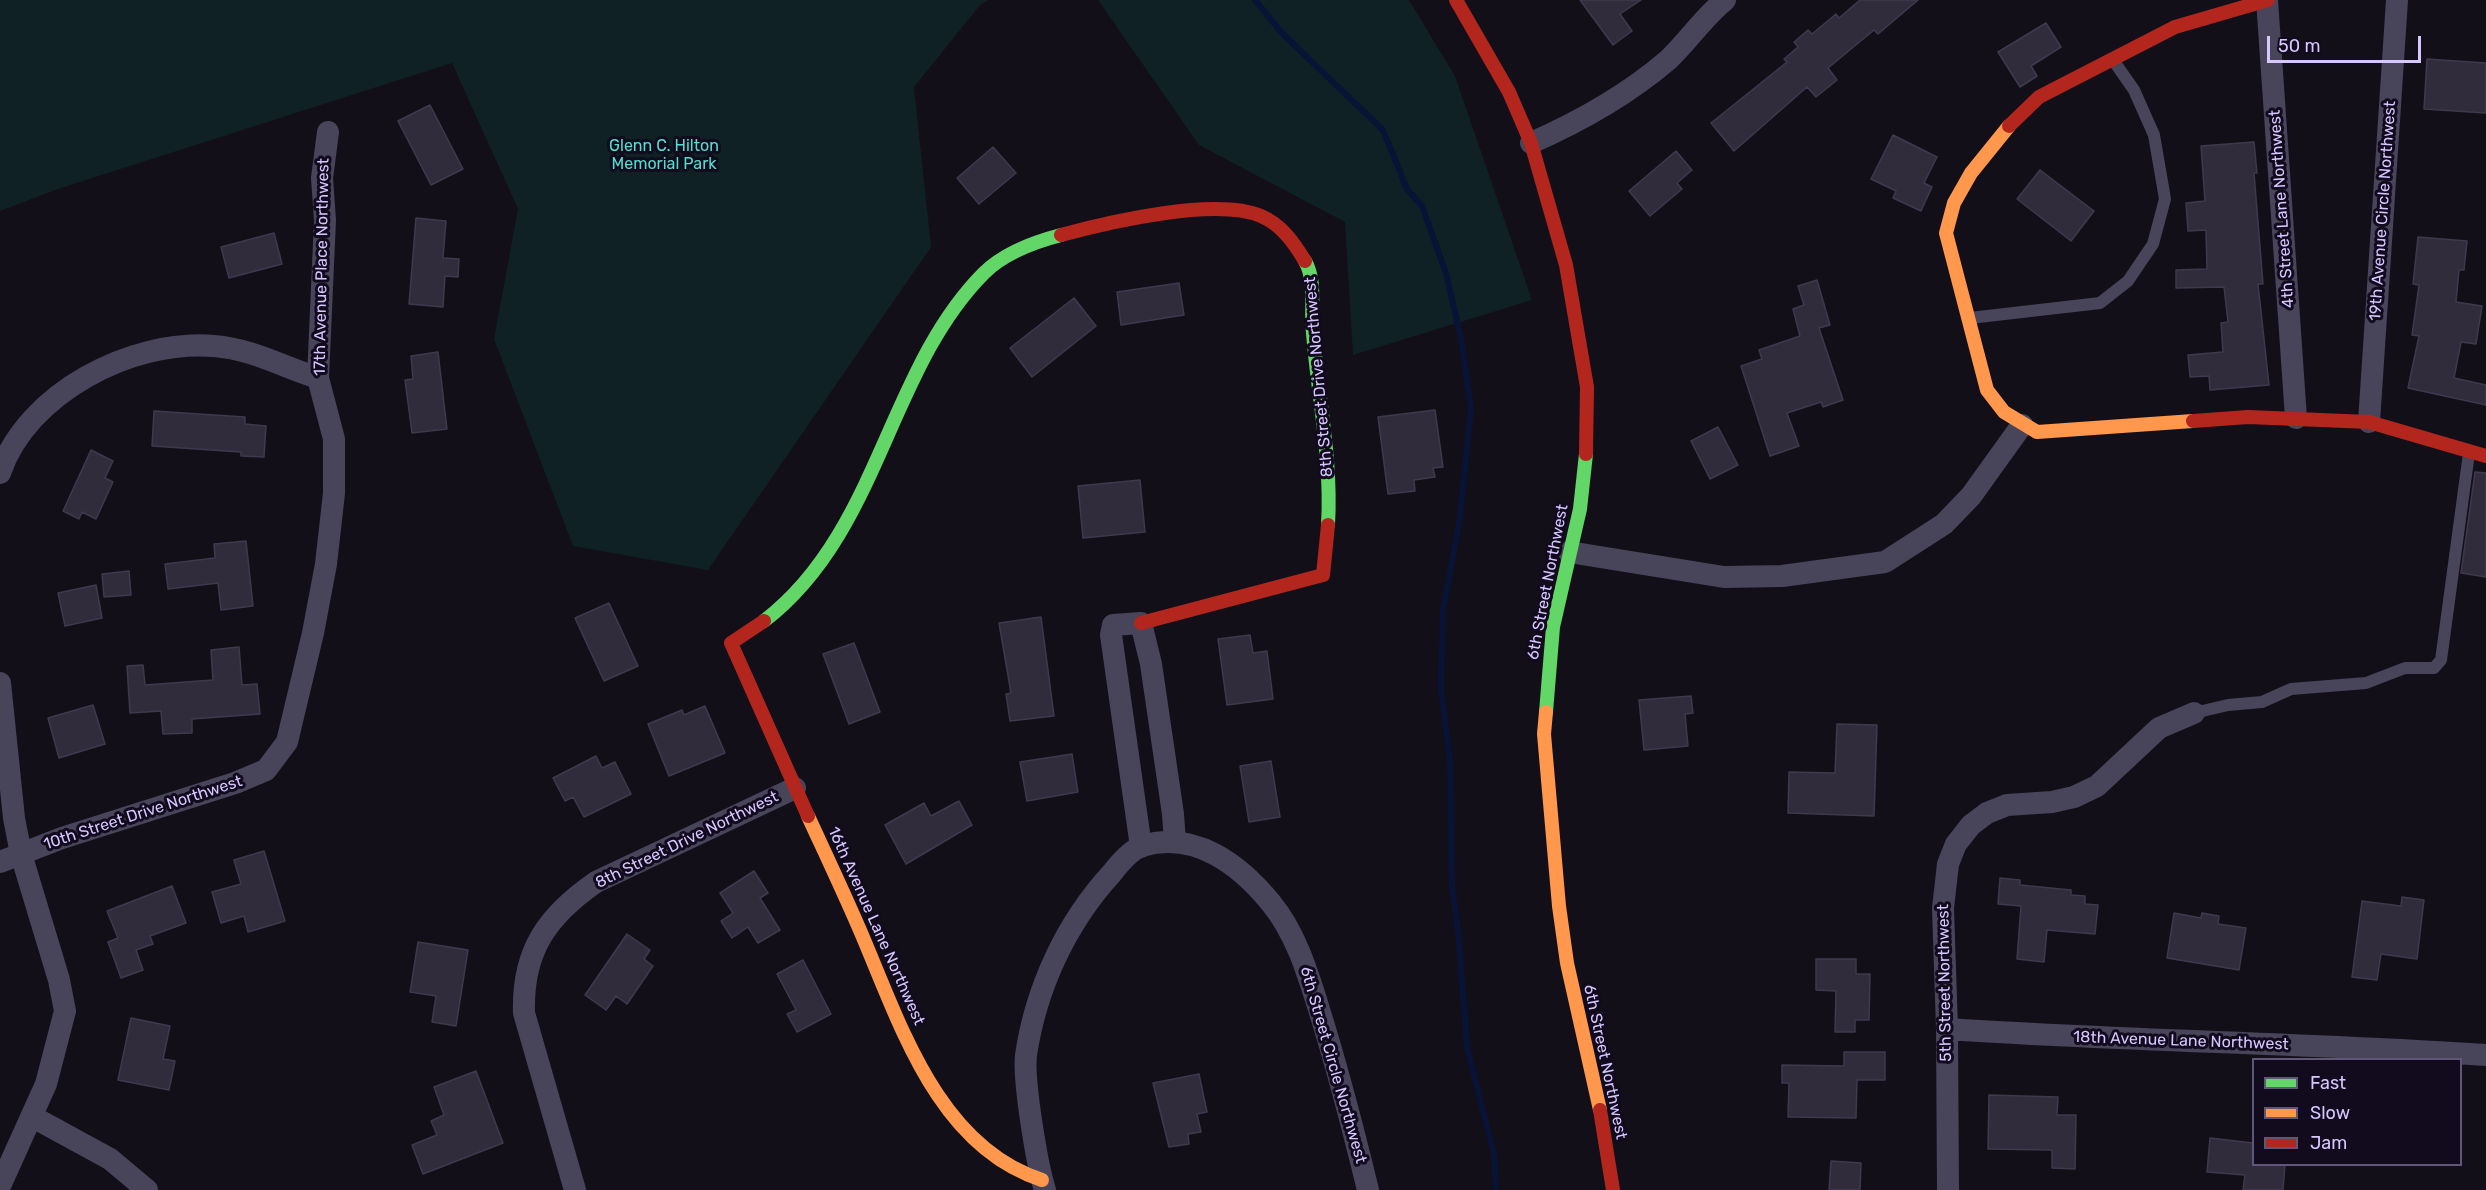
<!DOCTYPE html>
<html>
<head>
<meta charset="utf-8">
<style>
	body { margin:0 }
	#map { position:relative; width:2486px; height:1190px; overflow:hidden; background:#120f19; font-family:Rubik,sans-serif }
	canvas { display:block }
	.legend { position:absolute; left:2252px; top:1058px; width:210px; height:108px; box-sizing:border-box; background:#110b1d; border:2px solid #605677; margin:0; padding:8px 10px; list-style:none; font-size:18px; color:#d6c7ff }
	.legend li { display:flex; align-items:center; gap:12px; height:30px }
	.legend b { width:30px; border:2px solid #605677 }
	.scale { position:absolute; left:2267px; top:36px; width:154px; height:27px; box-sizing:border-box; border:3px solid #d6c7ff; border-top:0; padding-left:8px; font-size:18px; line-height:21px; white-space:nowrap; color:#d6c7ff; -webkit-text-stroke:4px #110b1d; paint-order:stroke }
</style>
</head>
<body>
<div id="map">
<canvas width="2486" height="1190"></canvas>
<ul class="legend">
<li><b style="height:8px;background:#63d668"></b>Fast</li>
<li><b style="height:8px;background:#ff974d"></b>Slow</li>
<li><b style="height:8px;background:#b3261e"></b>Jam</li>
</ul>
<div class="scale">50 m</div>
</div>
<script>
const g = document.querySelector('canvas').getContext('2d');
g.lineJoin = 'round';
function paint(path, color) {
  g.fillStyle = color;
  g.fill(path, 'evenodd');
}
function trace(path, color, width, dash) {
  g.strokeStyle = color;
  g.lineWidth = width;
  g.lineCap = dash ? 'butt' : 'round';
  g.setLineDash(dash || []);
  g.stroke(path);
}
function label(font, color, halo, rows, align = 'center') {
  g.font = font + ' Rubik,sans-serif';
  g.lineWidth = 6;
  g.setLineDash([]);
  g.textBaseline = 'middle';
  g.strokeStyle = halo;
  g.fillStyle = color;
  for (const [text, x, y, turn = 0] of rows) {
    g.save();
    g.translate(x, y);
    g.rotate((+turn || 0) * Math.PI / 180);
    g.textAlign = isNaN(turn) ? turn : align;
    if (halo) g.strokeText(text, 0, 0);
    g.fillText(text, 0, 0);
    g.restore();
  }
}
paint(new Path2D(`
	M 0,0 L 989,0 L 981,4 L 914,87 L 931,247 L 708,570 L 573,546 L 494,339 L 518,209 L 452,63 L 58,189 L 0,211 Z
	M 1098,0 L 1409,0 L 1455,76 L 1532,300 L 1353,355 L 1345,222 L 1199,145 Z`), '#0f2125');
trace(new Path2D(`
	M 1255,0 L 1282,33 L 1383,130 L 1407,189 L 1422,206 L 1446,273 L 1461,338 L 1471,409 L 1459,524 L 1443,609 L 1441,689 L 1450,762 L 1452,888 L 1458,930 L 1467,1047 L 1494,1154 L 1496,1190`), '#091336', 6);
const building = new Path2D(`
	M 1580,0 L 1641,0 L 1620,14 L 1632,31 L 1613,45 Z
	M 1860,0 L 1918,0 L 1878,34 L 1874,30 L 1828,68 L 1837,80 L 1816,97 L 1807,87 L 1734,151 L 1711,123 L 1787,62 L 1784,59 L 1798,47 L 1794,42 L 1808,30 L 1812,34 L 1836,14 L 1839,18 Z
	M 2046,23 L 2061,47 L 2031,66 L 2037,76 L 2020,87 L 1998,52 Z
	M 2427,59 L 2486,63 L 2486,113 L 2424,109 Z
	M 430,105 L 463,169 L 431,185 L 398,121 Z
	M 1893,135 L 1937,157 L 1924,183 L 1932,187 L 1921,211 L 1893,198 L 1896,191 L 1871,179 Z
	M 2254,142 L 2257,173 L 2254,173 L 2263,284 L 2258,284 L 2269,385 L 2210,390 L 2209,376 L 2190,377 L 2188,355 L 2223,352 L 2221,323 L 2228,322 L 2224,287 L 2176,288 L 2176,270 L 2207,269 L 2206,230 L 2188,231 L 2186,203 L 2205,201 L 2201,146 Z
	M 993,147 L 1016,173 L 979,204 L 957,178 Z
	M 1676,151 L 1692,170 L 1677,183 L 1682,189 L 1650,216 L 1629,191 Z
	M 2040,170 L 2094,211 L 2071,241 L 2017,199 Z
	M 416,218 L 446,221 L 443,258 L 459,259 L 458,277 L 445,276 L 443,307 L 409,304 Z
	M 274,233 L 282,264 L 229,278 L 221,247 Z
	M 2418,237 L 2467,241 L 2464,270 L 2459,270 L 2456,302 L 2482,306 L 2476,344 L 2461,342 L 2454,378 L 2486,385 L 2486,405 L 2408,388 L 2419,336 L 2412,335 L 2419,285 L 2413,284 Z
	M 1817,280 L 1830,325 L 1819,328 L 1843,400 L 1823,407 L 1821,402 L 1787,413 L 1799,446 L 1770,456 L 1741,366 L 1762,359 L 1759,350 L 1800,336 L 1793,309 L 1804,305 L 1798,286 Z
	M 1179,283 L 1184,315 L 1121,325 L 1117,292 Z
	M 1074,298 L 1096,326 L 1032,377 L 1010,348 Z
	M 438,352 L 447,429 L 412,433 L 405,380 L 413,379 L 411,356 Z
	M 1435,410 L 1443,467 L 1433,468 L 1435,477 L 1414,480 L 1415,491 L 1388,494 L 1378,417 Z
	M 154,411 L 245,417 L 245,424 L 266,426 L 264,457 L 241,456 L 241,452 L 152,446 Z
	M 1718,427 L 1738,465 L 1710,479 L 1691,441 Z
	M 91,450 L 113,461 L 105,478 L 113,482 L 96,519 L 82,512 L 79,519 L 63,511 Z
	M 2475,472 L 2486,473 L 2486,577 L 2461,573 Z
	M 1140,480 L 1145,532 L 1083,538 L 1078,486 Z
	M 246,541 L 253,606 L 221,610 L 218,583 L 168,589 L 165,564 L 215,558 L 214,544 Z
	M 129,571 L 131,595 L 104,597 L 102,574 Z
	M 96,585 L 102,618 L 65,626 L 58,593 Z
	M 609,603 L 638,666 L 604,681 L 575,618 Z
	M 1041,617 L 1054,716 L 1010,721 L 1006,694 L 1011,693 L 999,623 Z
	M 1250,635 L 1253,653 L 1267,651 L 1273,699 L 1227,705 L 1218,639 Z
	M 854,643 L 880,712 L 849,724 L 823,654 Z
	M 239,647 L 242,685 L 257,684 L 260,714 L 192,719 L 192,733 L 163,734 L 161,711 L 130,713 L 127,666 L 143,665 L 145,685 L 213,680 L 211,650 Z
	M 1691,696 L 1693,713 L 1685,714 L 1688,746 L 1644,750 L 1639,700 Z
	M 93,705 L 105,744 L 59,758 L 48,718 Z
	M 705,706 L 725,753 L 669,776 L 648,724 L 682,710 L 684,715 Z
	M 1837,724 L 1877,725 L 1874,816 L 1788,813 L 1789,772 L 1835,773 Z
	M 1072,754 L 1078,792 L 1027,801 L 1020,762 Z
	M 596,756 L 602,768 L 615,762 L 631,794 L 584,817 L 573,797 L 565,801 L 553,778 Z
	M 1271,761 L 1280,817 L 1249,822 L 1240,766 Z
	M 959,801 L 972,825 L 906,864 L 885,825 L 924,803 L 931,816 Z
	M 264,851 L 285,921 L 248,932 L 244,916 L 221,923 L 212,892 L 241,884 L 234,860 Z
	M 754,871 L 768,893 L 760,898 L 780,930 L 758,943 L 748,927 L 732,938 L 721,921 L 733,913 L 720,893 Z
	M 2000,878 L 2020,880 L 2020,885 L 2071,890 L 2071,895 L 2085,896 L 2085,904 L 2098,905 L 2095,934 L 2047,930 L 2044,962 L 2017,959 L 2021,906 L 1998,904 Z
	M 172,886 L 186,923 L 150,936 L 153,944 L 136,950 L 143,970 L 121,978 L 108,942 L 118,938 L 107,911 Z
	M 2402,897 L 2424,900 L 2417,959 L 2381,954 L 2377,980 L 2352,977 L 2362,901 L 2401,906 Z
	M 2174,913 L 2201,918 L 2202,913 L 2219,916 L 2218,924 L 2246,928 L 2239,970 L 2167,958 Z
	M 627,934 L 650,950 L 644,959 L 653,966 L 627,1004 L 616,996 L 606,1010 L 585,995 Z
	M 418,942 L 468,950 L 456,1026 L 432,1022 L 436,996 L 410,992 Z
	M 1816,959 L 1856,959 L 1856,974 L 1870,974 L 1869,1020 L 1855,1020 L 1855,1032 L 1835,1032 L 1836,991 L 1816,990 Z
	M 803,960 L 831,1014 L 797,1032 L 787,1014 L 796,1010 L 777,974 Z
	M 131,1018 L 170,1026 L 163,1059 L 175,1061 L 169,1090 L 118,1080 Z
	M 1844,1052 L 1885,1052 L 1885,1080 L 1857,1080 L 1856,1118 L 1788,1117 L 1789,1083 L 1782,1083 L 1782,1065 L 1844,1066 Z
	M 476,1071 L 503,1143 L 423,1174 L 412,1145 L 437,1135 L 431,1121 L 444,1115 L 434,1087 Z
	M 1199,1074 L 1207,1112 L 1197,1114 L 1201,1132 L 1188,1134 L 1189,1144 L 1169,1147 L 1153,1083 Z
	M 1989,1095 L 2058,1097 L 2057,1115 L 2076,1115 L 2075,1169 L 2052,1168 L 2052,1150 L 1988,1149 Z
	M 2210,1138 L 2253,1143 L 2253,1164 L 2285,1164 L 2283,1190 L 2243,1190 L 2245,1175 L 2207,1172 Z
	M 1831,1161 L 1861,1163 L 1860,1190 L 1829,1190 Z`);
paint(building, '#312c3c');
trace(building, '#40394e', 1.5);
trace(new Path2D(`
	M 1970,318 L 2100,303 L 2128,281 L 2153,244 L 2165,199 L 2154,135 L 2134,90 L 2113,60
	M 2194,713 L 2228,705 L 2262,702 L 2291,689 L 2366,683 L 2405,668 L 2434,668 L 2441,660 L 2469,453`), '#48445a', 12);
trace(new Path2D(`
	M 2267,0 L 2296,418
	M 1531,143 C 1581,121 1626,96 1668,60 C 1688,41 1703,18 1725,0
	M 2369,422 L 2397,0
	M 0,473 C 27,393 132,339 214,346 C 252,349 283,367 318,378
	M 1569,552 L 1724,577 L 1782,576 L 1885,562 L 1944,524 L 1971,496 L 2022,425
	M 0,683 L 14,818 L 21,854 L 59,980 L 65,1011 L 46,1084 L 0,1186
	M 1141,847 L 1111,635 L 1113,625 L 1141,623 L 1151,664 L 1173,814 L 1175,842
	M 0,862 L 62,838 L 235,783 L 266,770 L 287,742 L 313,633 L 326,564 L 334,493 L 334,439 L 318,378 L 325,220 L 322,178 L 328,132
	M 1947,1029 C 2127,1041 2307,1043 2486,1055
	M 33,1117 L 110,1159 L 147,1190
	M 575,1190 L 524,1013 C 522,951 547,916 596,882 L 795,788
	M 1045,1190 C 1037,1165 1023,1080 1026,1055 C 1036,988 1066,923 1112,873 C 1119,864 1131,850 1142,846 C 1195,830 1240,865 1271,903 C 1295,932 1307,971 1318,1006 C 1337,1067 1353,1128 1368,1190
	M 1948,1190 L 1947,1029 L 1943,908 L 1948,864 L 1956,844 L 1971,825 L 1987,813 L 2007,805 L 2052,802 L 2074,797 L 2097,786 L 2159,728 L 2194,713`), '#48445a', 22);
trace(new Path2D(`
	M 1305,261 C 1317,282 1310,310 1313,333 C 1318,397 1332,460 1328,525
	M 764,621 C 880,532 887,370 984,273 C 1004,253 1034,242 1061,235
	M 1546,712 L 1553,627 L 1580,509 L 1586,454`), '#63d668', 14);
trace(new Path2D(`
	M 2009,126 L 1971,173 L 1954,203 L 1946,233 L 1987,390 L 2004,412 L 2037,432 L 2193,421
	M 1546,712 L 1544,734 L 1559,906 L 1567,963 L 1600,1110
	M 808,816 C 825,853 843,891 859,928 C 899,1020 936,1146 1042,1180`), '#ff974d', 14);
trace(new Path2D(`
	M 1456,0 L 1509,92 L 1531,143 L 1566,265 L 1587,387 L 1586,454
	M 2009,126 L 2039,97 L 2175,27 L 2268,0
	M 1061,235 C 1109,222 1215,197 1261,216 C 1282,225 1294,243 1305,261
	M 2193,421 L 2248,417 L 2369,422 L 2486,456
	M 764,621 L 731,643 L 808,816
	M 1141,623 L 1323,575 L 1328,525
	M 1600,1110 L 1613,1190`), '#b3261e', 14);
label('16px', '#53dfd0', '#110b1d', [
	["Glenn C. Hilton",664,146],
	["Memorial Park",664,164]
]);
label('16px', '#d6c7ff', '#110b1d', [
	["4th Street Lane Northwest",2282,209,-94],
	["19th Avenue Circle Northwest",2383,211,-86],
	["17th Avenue Place Northwest",322,267,-89],
	["8th Street Drive Northwest",1319,377,-95],
	["6th Street Northwest",1548,582,-79],
	["10th Street Drive Northwest",143,813,-18],
	["8th Street Drive Northwest",687,840,-26],
	["16th Avenue Lane Northwest",876,926,66],
	["5th Street Northwest",1945,983,-91],
	["18th Avenue Lane Northwest",2181,1041,2],
	["6th Street Northwest",1605,1062,78],
	["6th Street Circle Northwest",1333,1065,74]
]);
</script>
</body>
</html>
